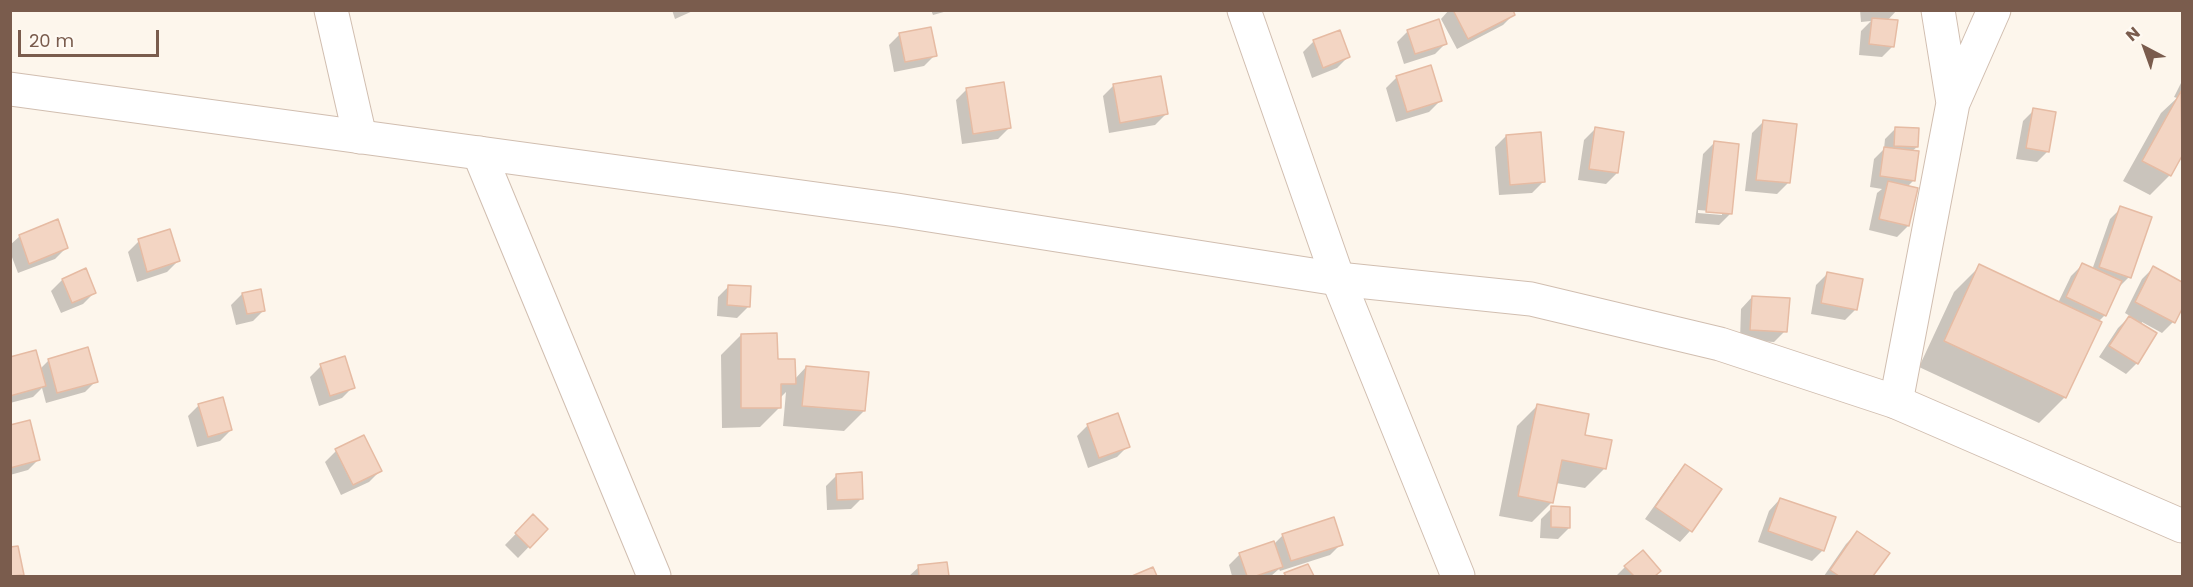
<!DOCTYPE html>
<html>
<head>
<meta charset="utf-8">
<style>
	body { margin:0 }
	#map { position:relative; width:2193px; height:587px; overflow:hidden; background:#fdf6ec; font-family:Poppins,sans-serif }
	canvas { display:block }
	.frame { position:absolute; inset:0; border:12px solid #7a5c4d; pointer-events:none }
	.north { position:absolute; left:2115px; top:18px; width:60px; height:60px; -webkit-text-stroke:4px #fffaf3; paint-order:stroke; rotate:319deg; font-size:16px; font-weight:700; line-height:24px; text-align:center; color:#7a5c4d }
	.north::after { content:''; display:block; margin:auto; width:21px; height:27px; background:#7a5c4d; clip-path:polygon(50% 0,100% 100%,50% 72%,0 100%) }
	.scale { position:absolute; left:18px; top:30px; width:141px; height:27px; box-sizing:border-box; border:3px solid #7a5c4d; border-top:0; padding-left:8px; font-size:18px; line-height:21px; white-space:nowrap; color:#7a5c4d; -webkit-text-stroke:4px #fffaf3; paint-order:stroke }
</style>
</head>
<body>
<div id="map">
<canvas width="2193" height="587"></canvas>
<div class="frame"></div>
<div class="north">N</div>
<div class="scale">20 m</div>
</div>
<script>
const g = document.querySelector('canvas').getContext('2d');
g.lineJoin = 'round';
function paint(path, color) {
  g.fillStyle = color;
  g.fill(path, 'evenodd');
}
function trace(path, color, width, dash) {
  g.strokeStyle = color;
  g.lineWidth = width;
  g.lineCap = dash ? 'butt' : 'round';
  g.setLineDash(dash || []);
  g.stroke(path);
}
paint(new Path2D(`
	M 672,10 L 695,10 L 675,19 Z
	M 931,10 L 951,10 L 933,15 Z
	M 1449,10 L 1512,10 L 1514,14 L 1503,25 L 1457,49 L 1441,19 Z
	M 1860,10 L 1897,10 L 1887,21 L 1893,46 L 1882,57 L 1859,55 L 1861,31 L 1871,21 L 1861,22 Z
	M 1408,31 L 1446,43 L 1435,54 L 1404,64 L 1397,42 Z
	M 900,34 L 935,55 L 924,66 L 894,72 L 889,45 Z
	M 1314,41 L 1348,57 L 1337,68 L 1312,78 L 1303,52 Z
	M 1397,77 L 1440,101 L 1429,112 L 1396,122 L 1386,88 Z
	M 2182,81 L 2182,153 L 2170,175 L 2150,195 L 2123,181 L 2161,113 L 2177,98 L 2174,97 Z
	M 1114,85 L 1166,114 L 1155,125 L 1109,133 L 1103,96 Z
	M 967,89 L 1009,128 L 998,139 L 962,144 L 956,100 Z
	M 2034,110 L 2048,151 L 2037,162 L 2016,159 L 2023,121 Z
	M 1763,122 L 1788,183 L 1777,194 L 1745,191 L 1752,133 Z
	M 1896,128 L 1917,147 L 1911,152 L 1914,180 L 1907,187 L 1908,226 L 1897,237 L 1869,230 L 1877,193 L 1882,189 L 1870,187 L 1874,159 L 1884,149 L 1885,139 Z
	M 1595,129 L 1617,173 L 1606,184 L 1578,180 L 1584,140 Z
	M 1506,136 L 1543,182 L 1532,193 L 1499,195 L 1495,147 Z
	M 1714,143 L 1730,214 L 1719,225 L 1695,223 L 1703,154 ZM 1698,210 L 1722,212 L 1722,215 L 1698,213 Z
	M 2121,208 L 2129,277 L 2118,288 L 2105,315 L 2098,322 L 2065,397 L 2039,423 L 1919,367 L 1954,292 L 1980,266 L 2058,303 L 2071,276 L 2082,265 L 2092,270 L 2110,219 Z
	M 20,236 L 66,248 L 55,259 L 18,273 L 10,252 L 10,245 Z
	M 139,241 L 178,261 L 167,272 L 137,282 L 128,252 Z
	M 2153,268 L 2182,284 L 2182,305 L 2173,322 L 2162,333 L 2142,322 L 2137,363 L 2126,374 L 2099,357 L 2118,328 L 2130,316 L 2125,313 L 2142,279 Z
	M 85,270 L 94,293 L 83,304 L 61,313 L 51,291 L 62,280 Z
	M 1827,274 L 1856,309 L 1845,320 L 1811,314 L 1816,285 Z
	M 729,286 L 748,307 L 737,318 L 717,316 L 718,297 Z
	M 242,294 L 264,310 L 253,321 L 236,325 L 231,305 Z
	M 1752,297 L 1785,331 L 1774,342 L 1740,340 L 1741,309 Z
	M 741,335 L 794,380 L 806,367 L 864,411 L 844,431 L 783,426 L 786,392 L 780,398 L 780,407 L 760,427 L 722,428 L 721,355 Z
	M 10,359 L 40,369 L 49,360 L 96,381 L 85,392 L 46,403 L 42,388 L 33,397 L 10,403 Z
	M 321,366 L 353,387 L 342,398 L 319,406 L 310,377 Z
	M 199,405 L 231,430 L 220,441 L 197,447 L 188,416 Z
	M 1537,406 L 1583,436 L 1605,468 L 1585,488 L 1556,483 L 1552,502 L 1532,522 L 1499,516 L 1517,426 Z
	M 1088,425 L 1128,446 L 1117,457 L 1088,468 L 1077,436 Z
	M 10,427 L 39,459 L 28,470 L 10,475 Z
	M 336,451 L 380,471 L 369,482 L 341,495 L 325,462 Z
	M 1686,466 L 1720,490 L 1690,531 L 1680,542 L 1645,519 L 1675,477 Z
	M 837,475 L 862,498 L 851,509 L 827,510 L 826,486 Z
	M 1780,499 L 1823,550 L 1812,561 L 1758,542 L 1769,511 Z
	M 1552,508 L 1569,528 L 1558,539 L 1540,538 L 1541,519 Z
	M 533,516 L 546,529 L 518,558 L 505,545 Z
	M 1857,533 L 1887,554 L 1872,576 L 1824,576 L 1846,544 Z
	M 1283,535 L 1341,544 L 1330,555 L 1280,571 L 1279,569 L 1271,576 L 1232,576 L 1229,565 L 1240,554 L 1274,544 Z
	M 946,563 L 947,576 L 909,576 L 919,567 Z
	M 1625,567 L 1659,571 L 1654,576 L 1616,576 Z`), '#0003');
const building = new Path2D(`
	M 1453,10 L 1513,10 L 1515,15 L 1468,39 Z
	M 1872,18 L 1898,20 L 1894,47 L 1869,44 Z
	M 1439,19 L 1447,44 L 1415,54 L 1407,30 Z
	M 931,27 L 937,56 L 905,62 L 899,33 Z
	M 1340,30 L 1350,57 L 1323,68 L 1313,40 Z
	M 1431,65 L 1442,101 L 1407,112 L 1396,76 Z
	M 1161,76 L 1168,114 L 1120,123 L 1113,84 Z
	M 1004,82 L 1011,128 L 973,134 L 966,88 Z
	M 2181,91 L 2182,156 L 2171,176 L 2142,161 Z
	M 2033,108 L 2056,112 L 2049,152 L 2026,148 Z
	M 1763,120 L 1797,124 L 1790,183 L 1756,180 Z
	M 1595,127 L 1624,132 L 1618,173 L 1589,169 Z
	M 1895,127 L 1919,128 L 1918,147 L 1894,146 Z
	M 1541,132 L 1545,182 L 1510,185 L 1506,135 Z
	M 1714,141 L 1739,144 L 1732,214 L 1706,212 Z
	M 1884,147 L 1919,151 L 1915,181 L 1880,176 Z
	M 1888,181 L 1918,188 L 1909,226 L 1879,219 Z
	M 2120,206 L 2152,217 L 2131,278 L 2099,267 Z
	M 58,219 L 68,248 L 29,264 L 19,235 Z
	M 170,229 L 180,261 L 147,272 L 138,239 Z
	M 2082,263 L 2122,281 L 2106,316 L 2066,297 Z
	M 1979,264 L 2102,322 L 2066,398 L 1944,341 Z
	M 2153,266 L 2182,282 L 2182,309 L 2175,323 L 2135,302 Z
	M 86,268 L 96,293 L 72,303 L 62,279 Z
	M 1827,272 L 1863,279 L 1857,310 L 1821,303 Z
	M 728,285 L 751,286 L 750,307 L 727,305 Z
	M 261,289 L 265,311 L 247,314 L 242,293 Z
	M 1752,296 L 1790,298 L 1787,332 L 1750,330 Z
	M 2129,316 L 2157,333 L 2138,364 L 2109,346 Z
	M 777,333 L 778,359 L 795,359 L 796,384 L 781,384 L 781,408 L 741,408 L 741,334 Z
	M 88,347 L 98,382 L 57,393 L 48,359 Z
	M 36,350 L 46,386 L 10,396 L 10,357 Z
	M 345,356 L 355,388 L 330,396 L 320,364 Z
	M 806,366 L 869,372 L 865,411 L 802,406 Z
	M 223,397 L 232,430 L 208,437 L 198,404 Z
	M 1537,404 L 1589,414 L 1585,435 L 1612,440 L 1606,469 L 1562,460 L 1553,503 L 1518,496 Z
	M 1118,413 L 1130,447 L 1099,458 L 1087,424 Z
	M 30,420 L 40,460 L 10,468 L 10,425 Z
	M 364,435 L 382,471 L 353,485 L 335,449 Z
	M 1685,464 L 1722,489 L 1692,532 L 1655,507 Z
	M 862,472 L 863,499 L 837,500 L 836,474 Z
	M 1780,498 L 1836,517 L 1824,551 L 1768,531 Z
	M 1551,506 L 1570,507 L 1570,528 L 1551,527 Z
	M 533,514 L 548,529 L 530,548 L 515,533 Z
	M 1334,517 L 1343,545 L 1291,561 L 1282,534 Z
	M 1857,531 L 1890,553 L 1873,576 L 1839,576 L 1830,570 Z
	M 1274,541 L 1283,567 L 1256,576 L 1247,576 L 1239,553 Z
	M 18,546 L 24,575 L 10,576 L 10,547 Z
	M 1643,550 L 1661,571 L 1655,576 L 1634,576 L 1624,566 Z
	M 947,562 L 949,576 L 919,576 L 918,565 Z
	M 1308,564 L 1314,576 L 1286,576 L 1284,573 Z
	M 1153,567 L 1157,576 L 1132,576 Z`);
paint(building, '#f3d5c3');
trace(building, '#e6bba3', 1.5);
const minor = new Path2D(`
	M 331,10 L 360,137
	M 1244,10 L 1338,279 L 1458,576
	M 1953,103 L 1994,10
	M 479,153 L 654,576
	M 1896,402 L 1953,103 L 1938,10`);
const tertiary = new Path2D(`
	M 10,89 L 897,210 L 1338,279 L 1531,299 L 1720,344 L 1896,402 L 2182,526`);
trace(minor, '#d1beb0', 35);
trace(tertiary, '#d1beb0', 35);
trace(minor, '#fff', 33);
trace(tertiary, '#fff', 33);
</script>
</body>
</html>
